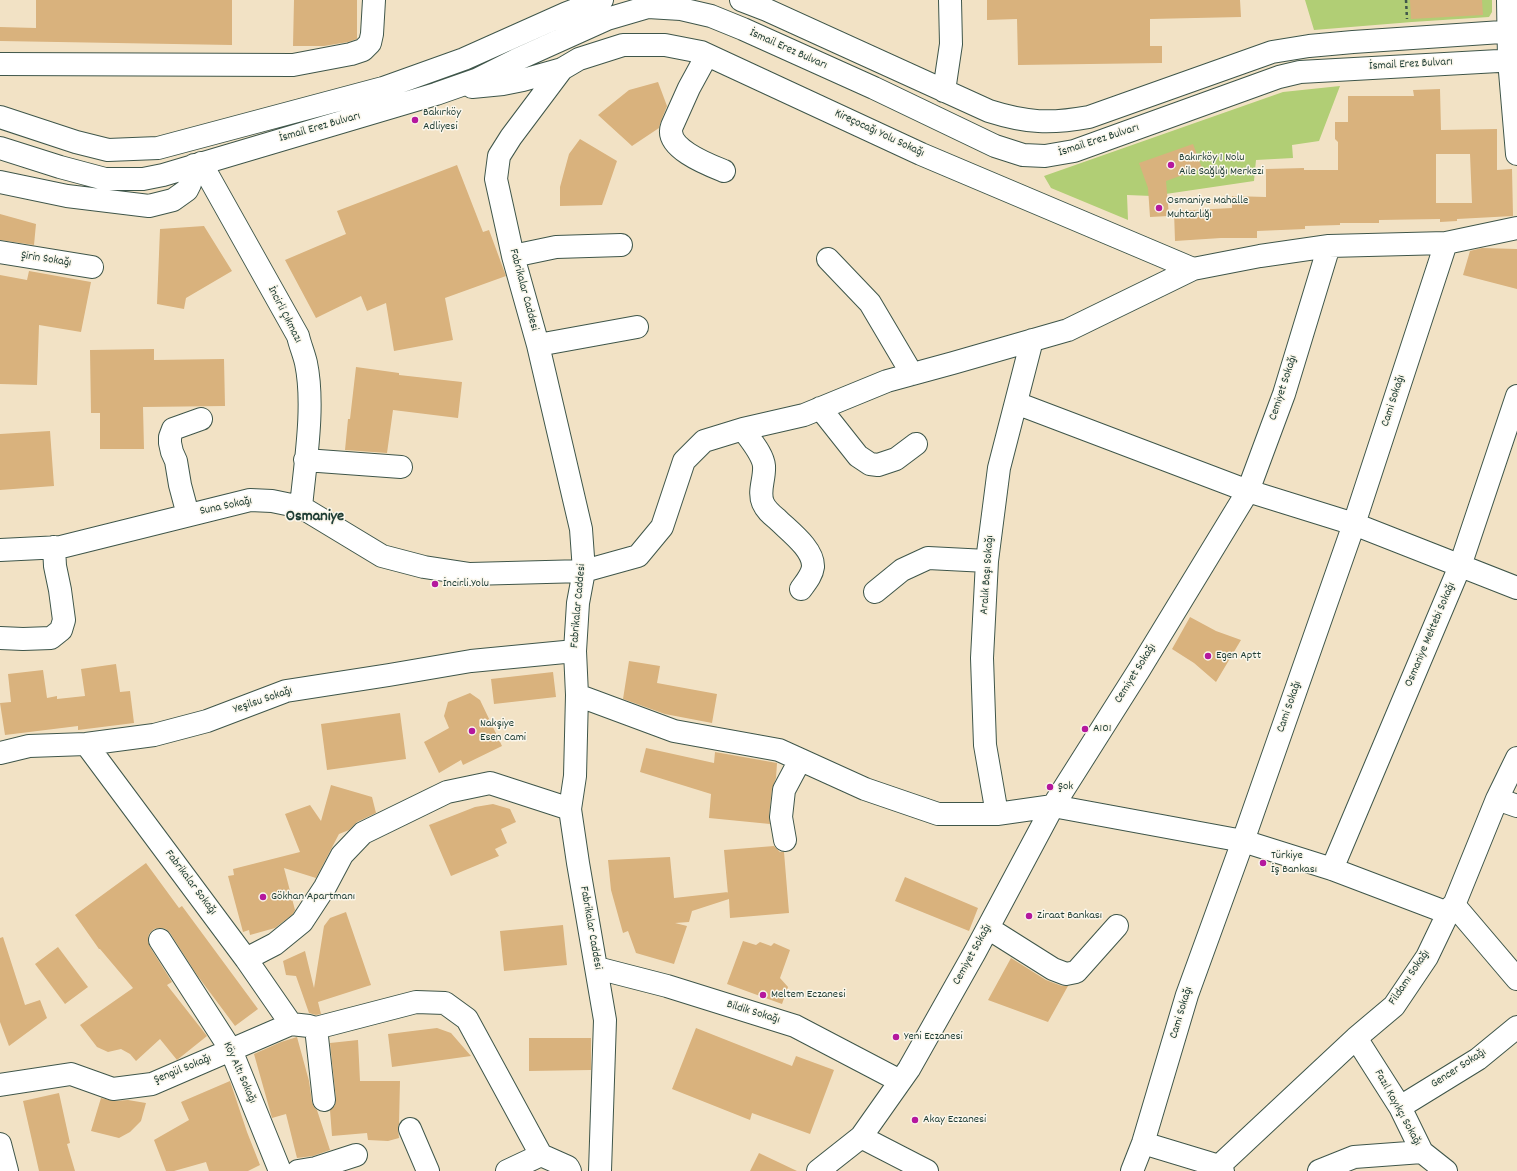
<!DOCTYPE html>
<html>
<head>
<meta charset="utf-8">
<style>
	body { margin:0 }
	canvas { display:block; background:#f2e2c5 }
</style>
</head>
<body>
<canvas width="1517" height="1171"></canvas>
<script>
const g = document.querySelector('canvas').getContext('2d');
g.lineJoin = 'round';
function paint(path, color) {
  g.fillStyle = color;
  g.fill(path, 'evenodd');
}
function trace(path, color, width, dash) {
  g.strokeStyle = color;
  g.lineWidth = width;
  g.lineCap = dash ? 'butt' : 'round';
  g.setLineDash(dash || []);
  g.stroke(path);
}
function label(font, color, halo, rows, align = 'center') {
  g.font = font + ' Dekko,sans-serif';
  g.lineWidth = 3;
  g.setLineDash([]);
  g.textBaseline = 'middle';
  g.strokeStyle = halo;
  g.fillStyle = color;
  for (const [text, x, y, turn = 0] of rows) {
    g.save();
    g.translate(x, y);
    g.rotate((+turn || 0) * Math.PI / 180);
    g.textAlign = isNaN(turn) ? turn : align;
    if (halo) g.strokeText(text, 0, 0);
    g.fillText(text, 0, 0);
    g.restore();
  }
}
paint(new Path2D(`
	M 1305,0 L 1492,0 L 1492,12 L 1489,17 L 1412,22 L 1314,30 Z
	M 1340,86 L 1319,141 L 1292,145 L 1293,158 L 1256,160 L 1254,181 L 1152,196 L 1127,195 L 1128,220 L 1051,188 L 1044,176 L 1283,92 Z`), '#b1ce75');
paint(new Path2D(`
	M 36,0 L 232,0 L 232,45 L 0,41 L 0,27 L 36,28 Z
	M 294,0 L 357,0 L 357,39 L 348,42 L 324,46 L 293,46 Z
	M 987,0 L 1240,0 L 1241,17 L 1150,19 L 1150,46 L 1162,46 L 1162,63 L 1018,65 L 1017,19 L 987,20 Z
	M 1410,0 L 1482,0 L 1483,15 L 1411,19 Z
	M 658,82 L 667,106 L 661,121 L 659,128 L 632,146 L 598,115 L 629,90 Z
	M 1440,89 L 1441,130 L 1497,129 L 1497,170 L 1512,169 L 1513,216 L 1457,219 L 1457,221 L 1440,222 L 1440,219 L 1379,220 L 1379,223 L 1340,223 L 1340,225 L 1305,226 L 1305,229 L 1257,231 L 1257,238 L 1221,238 L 1175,241 L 1174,211 L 1232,208 L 1232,196 L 1266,197 L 1266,169 L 1304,168 L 1304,170 L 1338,170 L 1338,142 L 1335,139 L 1335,122 L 1348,122 L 1348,96 L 1414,96 L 1413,90 ZM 1436,154 L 1470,154 L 1472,203 L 1436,203 Z
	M 580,139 L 617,161 L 602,205 L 560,206 L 560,187 L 569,154 Z
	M 1193,144 L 1202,168 L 1166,181 L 1169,216 L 1150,217 L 1148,188 L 1139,163 Z
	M 457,165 L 483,232 L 489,230 L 506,276 L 445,298 L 453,340 L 394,351 L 386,303 L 367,311 L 361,296 L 316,318 L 285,260 L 346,234 L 337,211 Z
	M 0,214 L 36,224 L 34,245 L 0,240 Z
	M 204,226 L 232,271 L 186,298 L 184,309 L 157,304 L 160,229 Z
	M 1482,248 L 1517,249 L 1517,289 L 1463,275 L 1470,251 Z
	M 29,271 L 91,282 L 81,332 L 39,325 L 37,385 L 0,384 L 0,275 L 27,280 Z
	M 154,349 L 154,360 L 224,359 L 225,406 L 143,407 L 144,449 L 100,449 L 100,413 L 91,413 L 90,350 Z
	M 356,367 L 399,373 L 399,375 L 462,382 L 458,418 L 393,410 L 387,453 L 345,450 L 348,419 L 350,419 Z
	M 50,431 L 54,486 L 0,490 L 0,434 Z
	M 1190,617 L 1216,631 L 1241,640 L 1216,682 L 1194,663 L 1172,649 Z
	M 629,661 L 660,666 L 657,683 L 717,694 L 712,723 L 665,714 L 623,699 Z
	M 116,664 L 120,692 L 130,691 L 134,723 L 78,730 L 78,726 L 5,735 L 0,703 L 11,702 L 8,674 L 43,670 L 47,698 L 57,696 L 57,699 L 85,696 L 81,669 Z
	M 553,672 L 556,697 L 494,704 L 491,679 Z
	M 470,693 L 480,700 L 502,746 L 463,765 L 461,760 L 439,773 L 424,742 L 449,728 L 444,716 L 448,702 Z
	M 400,713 L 406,759 L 327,770 L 321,724 Z
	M 646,748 L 714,763 L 715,752 L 777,763 L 776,778 L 772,789 L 769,816 L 770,824 L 709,818 L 711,794 L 640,772 Z
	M 331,785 L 372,797 L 376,813 L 357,822 L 349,830 L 339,834 L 316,878 L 284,868 L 295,910 L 293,914 L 275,928 L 250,935 L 249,930 L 243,932 L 228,876 L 234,875 L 233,869 L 300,852 L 285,814 L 310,805 L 321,821 Z
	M 493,804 L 510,809 L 516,822 L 501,829 L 507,843 L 495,849 L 499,856 L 451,876 L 429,825 L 475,807 Z
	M 774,846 L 780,852 L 784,852 L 789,913 L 730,918 L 729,899 L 692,911 L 689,922 L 675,923 L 687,926 L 674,964 L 636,953 L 628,931 L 623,933 L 611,890 L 608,860 L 670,857 L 674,898 L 728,892 L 728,894 L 724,850 Z
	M 146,863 L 179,908 L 182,906 L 199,929 L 258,1009 L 235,1026 L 197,975 L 170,933 L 166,929 L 160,928 L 154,929 L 149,934 L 148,941 L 150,947 L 172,982 L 167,985 L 207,1036 L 177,1060 L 160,1039 L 136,1061 L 130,1054 L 121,1049 L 108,1052 L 97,1047 L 80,1025 L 133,988 L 100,949 L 99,949 L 75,915 Z
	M 905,877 L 978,908 L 969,931 L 895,901 Z
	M 346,912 L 371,985 L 318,1002 L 321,1014 L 316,1015 L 309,1013 L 296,976 L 286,975 L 283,961 L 305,951 L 314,988 L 324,926 L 330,918 Z
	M 563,925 L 567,965 L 504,971 L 500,931 Z
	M 3,937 L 25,1005 L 40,1000 L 47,1018 L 9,1046 L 0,1022 L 0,938 Z
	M 743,941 L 756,945 L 760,942 L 771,946 L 774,943 L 790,950 L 780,978 L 788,987 L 782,1004 L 727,984 Z
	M 58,947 L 88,987 L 65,1004 L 35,964 Z
	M 1011,958 L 1046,980 L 1062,986 L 1068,986 L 1048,1022 L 988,1000 Z
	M 437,1028 L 451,1033 L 471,1056 L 392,1067 L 388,1034 Z
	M 696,1028 L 792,1066 L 796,1056 L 834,1070 L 810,1134 L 752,1113 L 750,1120 L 672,1089 Z
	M 297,1037 L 309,1081 L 312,1102 L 314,1107 L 317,1110 L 330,1150 L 313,1156 L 297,1158 L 286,1114 L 272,1118 L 254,1054 L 281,1042 Z
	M 529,1038 L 591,1038 L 591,1070 L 529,1071 Z
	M 358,1040 L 360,1081 L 400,1081 L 399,1124 L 398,1128 L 399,1138 L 388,1141 L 368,1140 L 367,1133 L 332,1136 L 330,1110 L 335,1105 L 336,1099 L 330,1043 Z
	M 230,1081 L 247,1132 L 260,1165 L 248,1171 L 209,1171 L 206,1162 L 174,1171 L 166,1171 L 154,1140 L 189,1120 L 181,1102 Z
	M 59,1093 L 70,1143 L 67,1144 L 75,1171 L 39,1171 L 23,1101 Z
	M 101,1098 L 114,1101 L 128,1100 L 146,1103 L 141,1121 L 130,1132 L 119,1138 L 91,1131 Z
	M 759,1153 L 797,1171 L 750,1171 Z`), '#d9b27d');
const minor = new Path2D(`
	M 741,0 L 767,10 L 989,111 C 1027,123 1050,124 1089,117 L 1272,52 L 1309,46 L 1353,42 L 1517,31
	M 1508,0 L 1509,60 L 1517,154
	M 707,55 L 689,88 L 672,126 C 664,148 709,165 724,171
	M 0,64 L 293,65 L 351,54 L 363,50 L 370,43 L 372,34 L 374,0
	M 562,69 L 511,137 L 499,156 L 496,179 L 513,256 L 538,345 L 581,529 L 584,571 L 578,603 L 575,651 L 577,695 L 575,776 L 570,809 L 578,863 L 605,1020 L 600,1171
	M 472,87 L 503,84 L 523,80 L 562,69 L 579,59 L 623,45 L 665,45 L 701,52 L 921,154 L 1193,269
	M 944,91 L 951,44 L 950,0
	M 0,117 L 76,142 L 108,150 L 158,148 L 383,88 L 464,59 L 567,13 L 602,0
	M 0,148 L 60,167 L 105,179 L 143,179 L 163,175 L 436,94 L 476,80 L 516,60 L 607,19 L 648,7 L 681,9 L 711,16 L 743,29 L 874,88 L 995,146 L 1023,155 L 1045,156 L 1074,151 L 1279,77 L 1300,72 L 1517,60
	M 201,163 L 298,336 C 300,345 304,354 306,363 C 315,406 305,464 301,507
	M 0,182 L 67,196 L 149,206 L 173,200 L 187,190 L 190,184 L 194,165
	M 0,252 L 92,267
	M 513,256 L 556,247 L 621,245
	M 828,259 L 870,303 L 912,374
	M 538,345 L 637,327
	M 1016,403 L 1248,491 L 1354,524 L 1517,588
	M 820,408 L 858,456 L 870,464 L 878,465 L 896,459 L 916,444
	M 743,429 C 750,440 763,454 764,466 C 765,479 758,491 763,503 C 766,510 771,514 777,519 C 789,531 814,549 813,567 C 812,575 806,582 801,589
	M 305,460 L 401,467
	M 188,515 L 180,485 L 176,461 L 172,452 L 170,443 L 170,437 L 173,429 L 201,419
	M 0,550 L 61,547 L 250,500 L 272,501 L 301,507 L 382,556 L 424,567 L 470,574 L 584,571 L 638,556 L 662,527 L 684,461 L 704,441 L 743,429 L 804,415 L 887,381 L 953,363 L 1068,330 L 1193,269 L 1260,256 L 1329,246 L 1446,243 L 1517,228
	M 875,592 L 902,570 L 928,558 L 987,561
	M 0,638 L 23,639 L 51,638 L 61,630 L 64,620 L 60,590 L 55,566 L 54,547
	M 577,695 L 674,731 L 779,750 L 865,789 L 938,814 L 997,814 L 1053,806 L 1243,841 L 1332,869 L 1448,913
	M 86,744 L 246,959 L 291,1024
	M 0,753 L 29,746 L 86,744 L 154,735 L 207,721 L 286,691 L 389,675 L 471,661 L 575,651
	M 1497,799 L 1517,806
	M 997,814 L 985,745 L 982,658 L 987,561 L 999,468 L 1032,340
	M 785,840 L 781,817 L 784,790 L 800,760
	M 1332,869 L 1460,566 L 1517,396
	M 1454,905 L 1517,979
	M 988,928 L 1053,969 L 1066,974 L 1076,972 L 1117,926
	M 160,940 L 231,1050 L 280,1171
	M 246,959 L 275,944 L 302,922 L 325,887 L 342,855 L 363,833 L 447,792 L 490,783 L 570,809
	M 597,968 L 667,986 L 795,1026 L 900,1081
	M 316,1028 L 324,1100
	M 1356,1038 L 1400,1107 L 1422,1152 L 1446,1171
	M 0,1085 L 71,1074 L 113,1089 L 152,1084 L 291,1024 L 309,1026 L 316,1028 L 416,1002 L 445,1003 L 467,1019 L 541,1155 L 568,1167 L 570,1171
	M 1400,1107 L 1478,1059 L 1517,1027
	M 410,1129 L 428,1171
	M 861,1137 L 927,1171
	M 1143,1143 L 1219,1166 L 1223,1171
	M 0,1144 L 7,1171
	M 1219,1166 L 1356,1038 L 1394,1006 L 1427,957 L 1451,907 L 1454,905 L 1497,799 L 1517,758
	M 298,1171 L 316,1168 L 356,1155
	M 507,1171 L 541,1155
	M 818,1171 L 861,1137 L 909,1069 L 975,952 L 1053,806 L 1139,670 L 1248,491 L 1284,394 L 1329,246
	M 1132,1171 L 1143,1143 L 1187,995 L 1243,841 L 1354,524 L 1446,243
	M 1319,1171 L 1354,1157 L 1422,1152`);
trace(minor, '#3f564a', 24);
trace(new Path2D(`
	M 1406,0 L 1407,19`), '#3f564a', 2.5, [3, 3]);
trace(minor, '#fff', 22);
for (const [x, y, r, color] of [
	[415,120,4,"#b5179e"],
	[1171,165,4,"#b5179e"],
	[1159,208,4,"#b5179e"],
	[435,584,4,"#b5179e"],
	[1208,656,4,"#b5179e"],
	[1085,729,4,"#b5179e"],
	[472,731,4,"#b5179e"],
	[1050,787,4,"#b5179e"],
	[1263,863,4,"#b5179e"],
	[263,897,4,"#b5179e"],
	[1029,916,4,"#b5179e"],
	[763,995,4,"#b5179e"],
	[896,1037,4,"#b5179e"],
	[915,1120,4,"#b5179e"]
]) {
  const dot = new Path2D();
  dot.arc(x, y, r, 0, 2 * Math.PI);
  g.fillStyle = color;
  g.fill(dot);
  trace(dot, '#fbf7ec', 1.5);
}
label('12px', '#1f3d34', '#fbf7ec', [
	["İsmail Erez Bulvarı",788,50,24],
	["İsmail Erez Bulvarı",1411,65,-3],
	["İsmail Erez Bulvarı",320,128,-16],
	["Kireçocağı Yolu Sokağı",879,134,25],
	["İsmail Erez Bulvarı",1099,141,-18],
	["Şirin Sokağı",46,260,9],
	["Fabrikalar Caddesi",523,290,75],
	["İncirli Çıkmazı",284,315,63],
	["Cemiyet Sokağı",1284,388,-72],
	["Cami Sokağı",1394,401,-72],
	["Suna Sokağı",226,507,-12],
	["Aralık Başı Sokağı",988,575,-86],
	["Fabrikalar Caddesi",579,606,-85],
	["Osmaniye Mektebi Sokağı",1431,635,-67],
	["Cemiyet Sokağı",1136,674,-58],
	["Yeşilsu Sokağı",263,701,-19],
	["Cami Sokağı",1290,707,-71],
	["Fabrikalar Sokağı",190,883,53],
	["Fabrikalar Caddesi",590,928,80],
	["Cemiyet Sokağı",973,955,-61],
	["Fildamı Sokağı",1410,978,-56],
	["Bildik Sokağı",753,1013,17],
	["Cami Sokağı",1182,1013,-73],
	["Gencer Sokağı",1459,1069,-33],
	["Şengül Sokağı",183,1070,-22],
	["Köy Altı Sokağı",239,1073,66],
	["Fazıl Kayıkçı Sokağı",1397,1108,61]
]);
label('12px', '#1f3d34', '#fbf7ec', [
	["Bakırköy",423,113],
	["Adliyesi",423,127],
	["Bakırköy 1 Nolu",1179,158],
	["Aile Sağlığı Merkezi",1179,172],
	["Osmaniye Mahalle",1167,201],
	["Muhtarlığı",1167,215],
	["İncirli Yolu",443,584],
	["Egen Aptt",1216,656],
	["Nakşiye",480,724],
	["Esen Cami",480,738],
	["A101",1093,729],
	["Şok",1058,787],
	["Türkiye",1271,856],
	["İş Bankası",1271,870],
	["Gökhan Apartmanı",271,897],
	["Ziraat Bankası",1037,916],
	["Meltem Eczanesi",771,995],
	["Yeni Eczanesi",904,1037],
	["Akay Eczanesi",923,1120]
], 'left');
label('bold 16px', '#1f3d34', '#fbf7ec', [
	["Osmaniye",315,518]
]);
</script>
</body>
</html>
